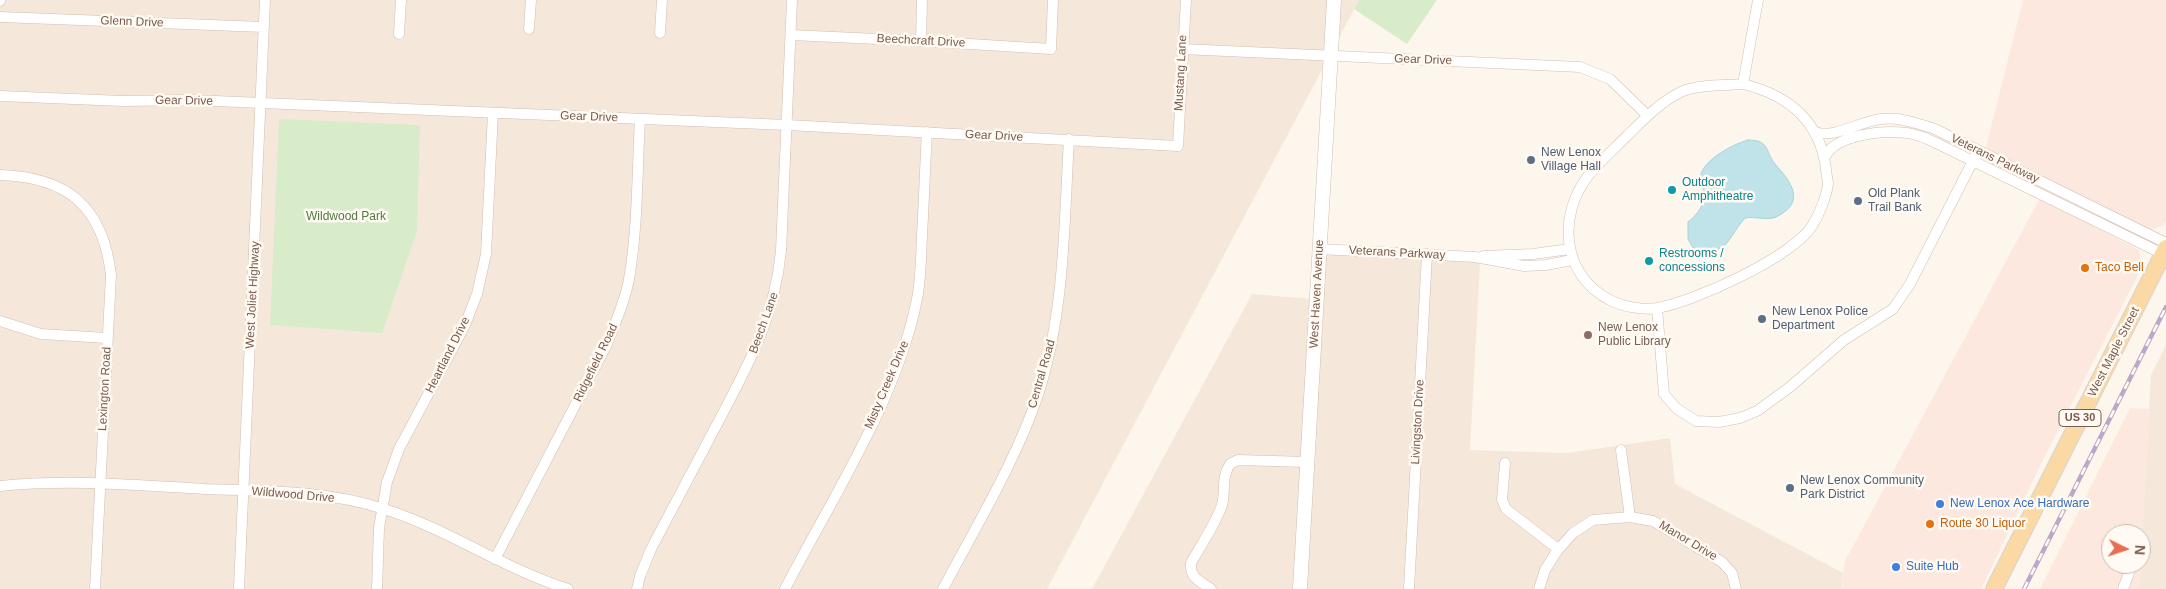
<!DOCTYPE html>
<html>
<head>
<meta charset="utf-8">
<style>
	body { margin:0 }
	#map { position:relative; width:2166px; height:589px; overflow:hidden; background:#fdf6ec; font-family:Helvetica,sans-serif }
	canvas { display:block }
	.north { position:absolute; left:2101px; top:524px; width:50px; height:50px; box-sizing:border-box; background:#fffaf3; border:1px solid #cabbb1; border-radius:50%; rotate:94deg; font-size:14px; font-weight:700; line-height:20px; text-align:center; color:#7a5c4d }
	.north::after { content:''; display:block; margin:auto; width:18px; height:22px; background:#e76f51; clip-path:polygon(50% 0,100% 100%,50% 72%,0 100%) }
</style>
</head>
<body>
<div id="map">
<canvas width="2166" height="589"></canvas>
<div class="north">N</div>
</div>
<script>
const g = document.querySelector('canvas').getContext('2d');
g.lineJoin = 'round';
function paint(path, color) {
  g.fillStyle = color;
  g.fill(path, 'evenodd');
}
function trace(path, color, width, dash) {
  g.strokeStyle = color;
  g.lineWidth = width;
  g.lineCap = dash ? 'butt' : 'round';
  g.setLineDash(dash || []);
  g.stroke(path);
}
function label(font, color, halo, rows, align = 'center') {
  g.font = font + ' Helvetica,sans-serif';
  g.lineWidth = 5;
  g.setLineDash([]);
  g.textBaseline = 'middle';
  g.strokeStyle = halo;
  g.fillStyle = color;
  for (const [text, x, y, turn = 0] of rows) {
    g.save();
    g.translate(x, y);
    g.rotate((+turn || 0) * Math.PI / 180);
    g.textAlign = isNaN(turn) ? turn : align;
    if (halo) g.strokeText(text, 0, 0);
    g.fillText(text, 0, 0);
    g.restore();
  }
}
paint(new Path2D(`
	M 0,0 L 1359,0 L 1047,589 L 0,589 Z
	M 1321,252 L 1469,260 L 1480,263 L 1470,450 L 1567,453 L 1670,438 L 1675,484 L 1843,573 L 1841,589 L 1303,589 Z
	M 1252,294 L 1313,299 L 1297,589 L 1092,589 Z
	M 2166,345 L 2166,589 L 2139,589 L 2151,375 Z`), '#f5e8da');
paint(new Path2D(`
	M 2023,0 L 2166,0 L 2166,221 L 2164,225 L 2149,231 L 1985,151 Z
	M 2040,198 L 2139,250 L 2142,267 L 2043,460 L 1981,589 L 1841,589 L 1845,561 Z
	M 2130,408 L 2149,409 L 2141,560 L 2141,534 L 2111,534 L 2111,564 L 2141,564 L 2139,589 L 2040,589 Z`), '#fde8e0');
paint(new Path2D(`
	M 1359,0 L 1437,0 L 1407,44 L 1354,9 Z
	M 279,119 L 420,125 L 417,231 L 382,333 L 270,325 Z`), '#d8ecc9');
const water = new Path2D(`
	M 1748,140 C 1770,140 1765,151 1775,164 C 1791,182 1807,202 1776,217 C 1767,221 1755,216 1745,218 C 1724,242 1730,256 1693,248 L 1688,239 L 1688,222 C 1698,214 1705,205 1704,192 C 1703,188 1700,184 1700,181 C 1698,162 1733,144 1748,140 Z`);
paint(water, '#bfe3e8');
trace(water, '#a5d3da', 1);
const minor = new Path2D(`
	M 0,1 L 0,0
	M 0,17 L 264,27
	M 529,29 L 531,0
	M 660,33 L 662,0
	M 399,34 L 401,0
	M 791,35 L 921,41 L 1051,49 L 1053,0
	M 921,41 L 922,0
	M 1182,49 L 1580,67 L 1610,79 L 1647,115
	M 1743,84 C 1788,95 1820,121 1826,169 C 1826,174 1828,179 1828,184 C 1826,198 1819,215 1812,226 C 1792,257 1694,302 1657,308 C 1642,310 1623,307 1610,300 C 1562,276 1557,216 1588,176 C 1599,162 1614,149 1627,136 C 1644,119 1661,101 1683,91 C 1701,84 1724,86 1743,84 Z
	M 1743,84 L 1758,0
	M 0,96 L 123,101 L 191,100 L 787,125 L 1178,146 L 1186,0
	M 1816,132 C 1833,139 1861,121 1881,119 C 1900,117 1917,123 1935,129 L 2166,243
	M 1825,157 C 1835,134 1885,130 1907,133 C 1915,134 1923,137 1930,140 L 2163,254
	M 0,175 C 68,177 103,207 111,275 L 95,589
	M 1319,249 L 1475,257 L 1524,266 L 1546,265 L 1572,260
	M 1483,256 L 1533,254 L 1570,249
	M 1657,308 L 1664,394 L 1676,408 L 1696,421 L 1719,422 L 1740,418 L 1757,411 L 1790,387 L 1844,340 L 1893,309 L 1910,284 L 1978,151
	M 0,321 L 41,334 L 107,338
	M 1621,450 L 1630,517
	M 1505,463 L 1502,500 L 1506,509 L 1558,549
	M 0,486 C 68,479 136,485 204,489 C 263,491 327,490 384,509 C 448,529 504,569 568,589
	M 495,559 L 607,344 C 615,323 625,302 629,279 C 638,227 637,172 640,119
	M 239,589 L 265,0
	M 377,589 L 379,528 L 387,482 L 399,449 L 465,325 L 477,294 L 486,254 L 493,113
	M 637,589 L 640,576 L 651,549 C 673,508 694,468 715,428 C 747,367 774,321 781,251 L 792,0
	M 785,589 C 832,498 897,400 917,299 C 921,278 921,256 922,235 C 924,201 925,166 927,132
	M 943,589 C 976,526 1015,463 1038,395 C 1065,312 1064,225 1069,139
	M 1211,589 C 1199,580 1190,579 1191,563 C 1201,545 1215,525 1222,505 C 1226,490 1221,477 1230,464 L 1238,460 L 1308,462
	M 1409,589 L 1427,254
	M 1539,589 L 1545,570 L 1557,551 L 1573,533 L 1593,520 L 1630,517 L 1653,521 L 1722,562 L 1732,573 L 1736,589
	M 2123,589 L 2132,565`);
const tertiary = new Path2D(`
	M 1300,589 L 1334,0`);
const primary = new Path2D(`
	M 1994,589 L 2166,248`);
trace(minor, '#d1beb0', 11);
trace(tertiary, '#d1beb0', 15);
trace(primary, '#dad1cd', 18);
trace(minor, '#fff', 10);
trace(tertiary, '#fff', 14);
trace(primary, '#fbd9a5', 16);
const rail = new Path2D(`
	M 2024,589 L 2166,307`);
trace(rail, '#b9a8c9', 4.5);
trace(rail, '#fffaf3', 2.5, [8]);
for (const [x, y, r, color] of [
	[1531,160,5,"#5c6f8a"],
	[1672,190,5,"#0f9aa8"],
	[1858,201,5,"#5c6f8a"],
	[1649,261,5,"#0f9aa8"],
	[2085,268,5,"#e8710a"],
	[1762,319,5,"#5c6f8a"],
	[1588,335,5,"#8d6e63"],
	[1790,488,5,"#5c6f8a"],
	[1940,504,5,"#3f7fe0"],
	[1930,524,5,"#e8710a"],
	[1896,567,5,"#3f7fe0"]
]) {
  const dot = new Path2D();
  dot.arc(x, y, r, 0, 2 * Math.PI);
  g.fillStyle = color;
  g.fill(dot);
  trace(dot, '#fffaf3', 2);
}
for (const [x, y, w] of [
	[2080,418,42]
]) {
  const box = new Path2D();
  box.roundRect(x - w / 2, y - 8.5, w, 17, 4);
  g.fillStyle = '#fffaf3';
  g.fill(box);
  trace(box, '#7a5c4d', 1);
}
label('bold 11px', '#7a5c4d', null, [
	["US 30",2080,418]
]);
label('12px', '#7a5c4d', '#fffaf3', [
	["Glenn Drive",132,22,2],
	["Beechcraft Drive",921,41,3],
	["Gear Drive",1423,60,2],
	["Mustang Lane",1181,73,-87],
	["Gear Drive",184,101,1],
	["Gear Drive",589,117,2],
	["Gear Drive",994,136,3],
	["Veterans Parkway",1995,159,26],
	["Veterans Parkway",1397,253,3],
	["West Haven Avenue",1317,294,-87],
	["West Joliet Highway",253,295,-87],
	["Beech Lane",764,323,-70],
	["West Maple Street",2114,352,-63],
	["Heartland Drive",448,355,-63],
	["Ridgefield Road",596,363,-64],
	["Central Road",1042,374,-74],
	["Misty Creek Drive",887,385,-67],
	["Lexington Road",105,389,-87],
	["Livingston Drive",1418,422,-87],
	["Wildwood Drive",293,495,5],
	["Manor Drive",1688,541,31]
]);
label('12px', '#4e5e75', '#fffaf3', [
	["New Lenox",1541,153],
	["Village Hall",1541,167],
	["Old Plank",1868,194],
	["Trail Bank",1868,208],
	["New Lenox Police",1772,312],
	["Department",1772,326],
	["New Lenox Community",1800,481],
	["Park District",1800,495]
], 'left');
label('12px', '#0d838f', '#fffaf3', [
	["Outdoor",1682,183],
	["Amphitheatre",1682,197],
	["Restrooms /",1659,254],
	["concessions",1659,268]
], 'left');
label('12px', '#537a41', '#fffaf3', [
	["Wildwood Park",346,217]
]);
label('12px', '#c56008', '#fffaf3', [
	["Taco Bell",2095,268],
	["Route 30 Liquor",1940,524]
], 'left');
label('12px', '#785e54', '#fffaf3', [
	["New Lenox",1598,328],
	["Public Library",1598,342]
], 'left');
label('12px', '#366cbe', '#fffaf3', [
	["New Lenox Ace Hardware",1950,504],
	["Suite Hub",1906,567]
], 'left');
</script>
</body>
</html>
